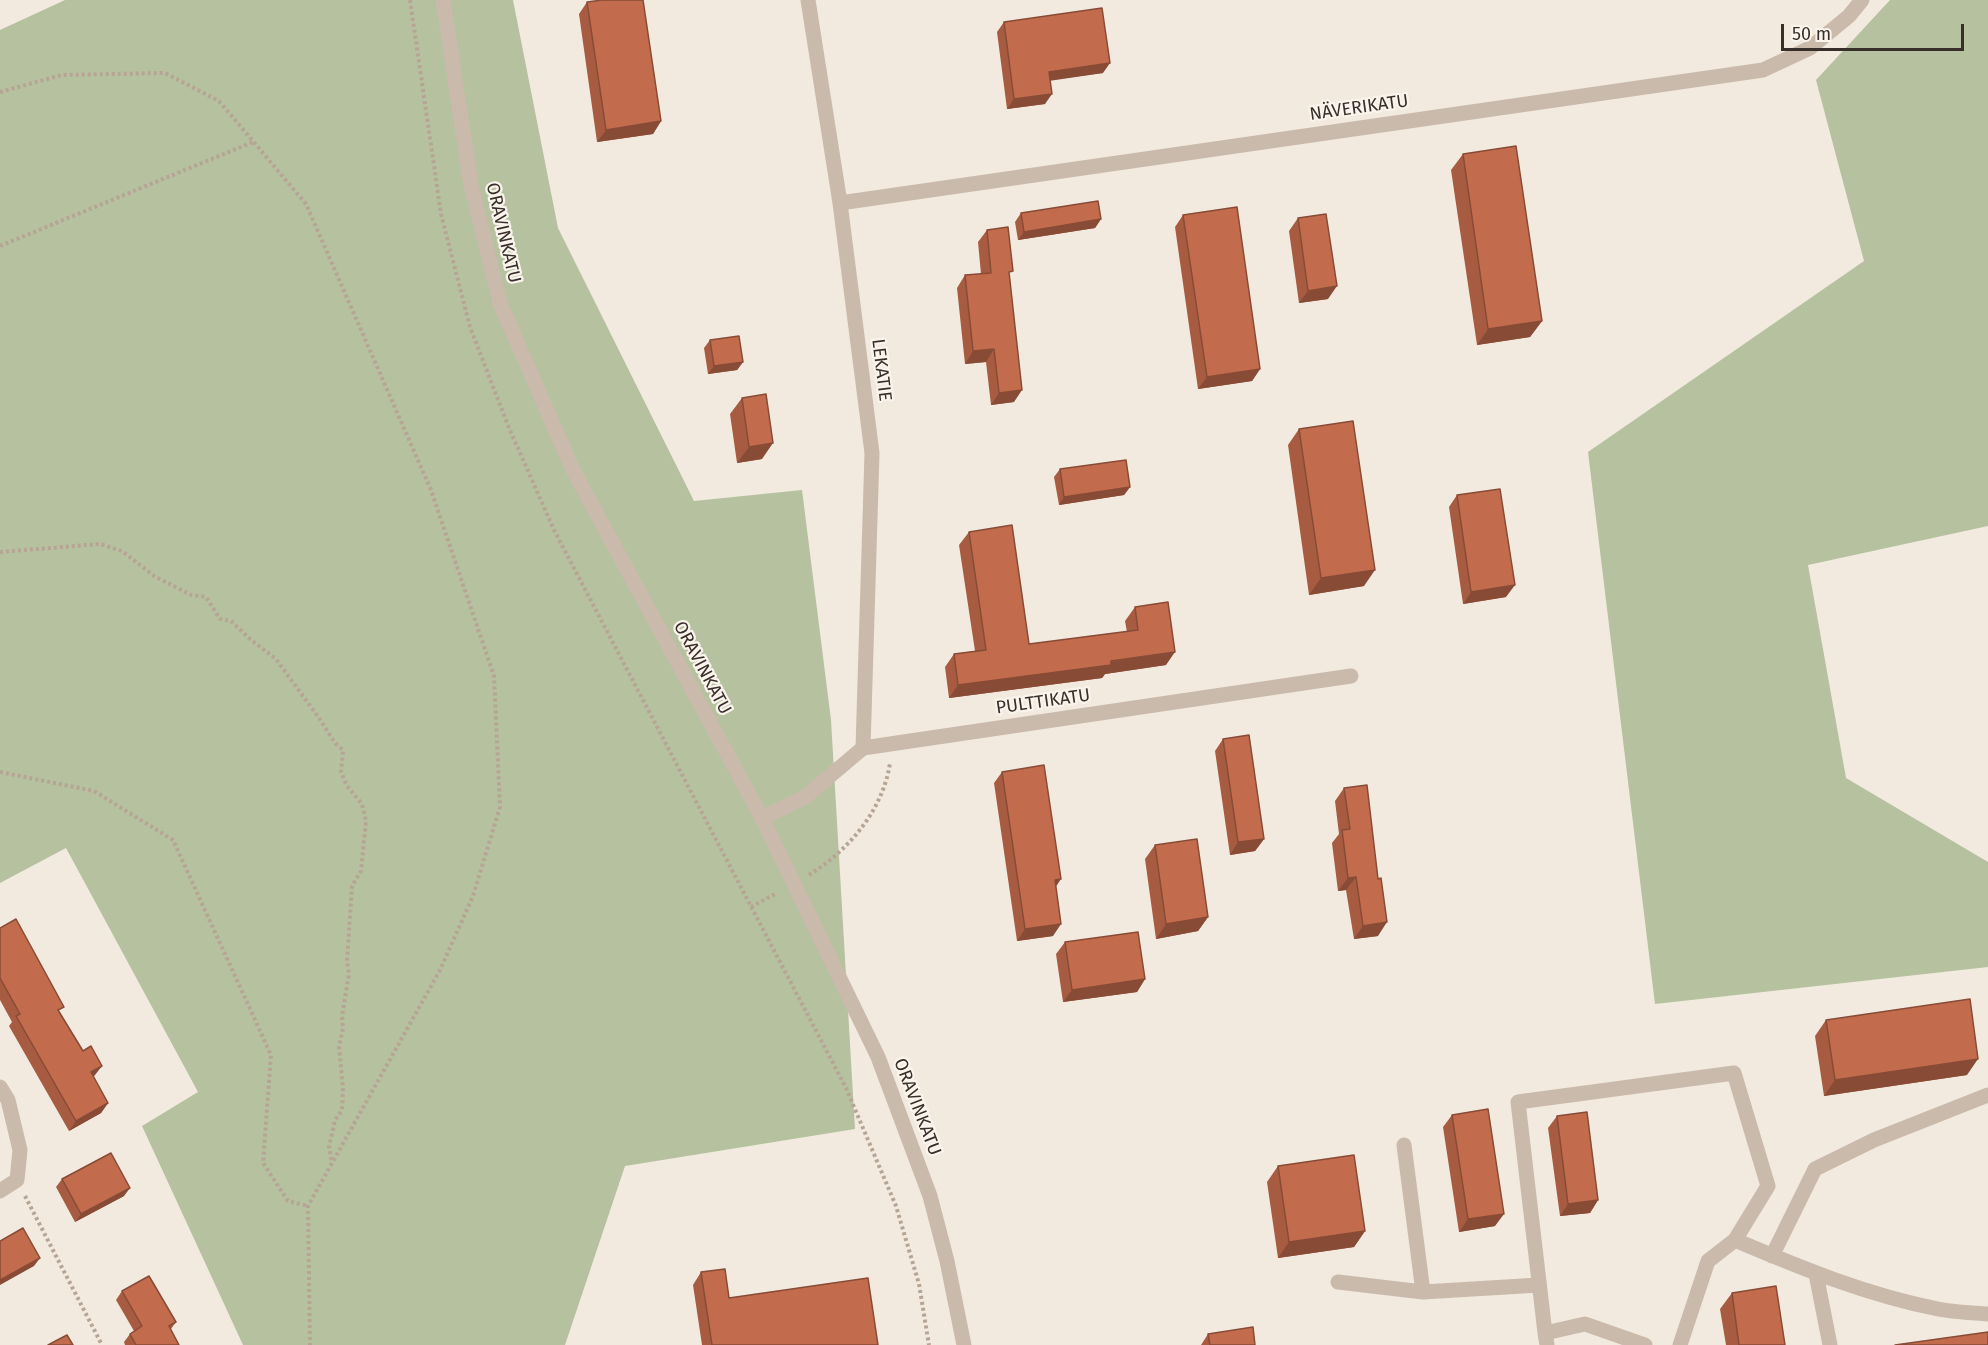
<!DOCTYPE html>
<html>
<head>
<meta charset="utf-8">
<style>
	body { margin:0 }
	#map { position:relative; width:1988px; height:1345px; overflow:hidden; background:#f2eadf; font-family:"Fira Sans",sans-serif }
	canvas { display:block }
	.scale { position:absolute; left:1781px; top:24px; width:183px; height:27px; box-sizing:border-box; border:3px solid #392f2a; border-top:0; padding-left:8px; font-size:18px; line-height:21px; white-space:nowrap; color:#392f2a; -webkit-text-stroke:4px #faf4ec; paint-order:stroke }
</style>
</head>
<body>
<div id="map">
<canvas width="1988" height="1345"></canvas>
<div class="scale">50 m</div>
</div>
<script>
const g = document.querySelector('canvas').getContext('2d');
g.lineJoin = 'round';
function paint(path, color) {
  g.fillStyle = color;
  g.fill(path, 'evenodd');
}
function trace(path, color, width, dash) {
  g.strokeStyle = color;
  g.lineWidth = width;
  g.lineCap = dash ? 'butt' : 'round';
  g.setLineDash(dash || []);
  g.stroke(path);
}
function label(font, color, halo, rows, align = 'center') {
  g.font = font + ' "Fira Sans",sans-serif';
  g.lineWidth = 4.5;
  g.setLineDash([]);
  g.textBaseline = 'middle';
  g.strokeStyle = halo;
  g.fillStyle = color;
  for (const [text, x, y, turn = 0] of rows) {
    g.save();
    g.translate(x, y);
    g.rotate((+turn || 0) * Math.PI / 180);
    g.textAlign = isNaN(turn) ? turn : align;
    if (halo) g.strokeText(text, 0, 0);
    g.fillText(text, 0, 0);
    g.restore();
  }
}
paint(new Path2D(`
	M 65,0 L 513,0 L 558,228 L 694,501 L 802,490 L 831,720 L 855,1129 L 625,1166 L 565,1345 L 243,1345 L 142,1126 L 198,1092 L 66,848 L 0,883 L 0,30 Z
	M 1890,0 L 1988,0 L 1988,526 L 1808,565 L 1846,778 L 1988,862 L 1988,967 L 1655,1004 L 1588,452 L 1864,261 L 1816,80 Z`), '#b5c19f');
trace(new Path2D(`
	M 410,0 L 441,214 L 470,327 L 509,428 L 554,530 L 846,1088 L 896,1206 L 919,1284 L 929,1345
	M 0,92 L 62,75 L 165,73 L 219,101 L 306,204 L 431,490 L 494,676 L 500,807 L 473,896 L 440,970 L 308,1206 L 310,1345
	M 0,246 L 253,142
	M 0,552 L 100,544 L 122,551 L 154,576 L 191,595 L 206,597 L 220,619 L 231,621 L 250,639 L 276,659 L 319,718 L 335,743 L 343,750 L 341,772 L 347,786 L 362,804 L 366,821 L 361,871 L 352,886 L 347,961 L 349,974 L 342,1016 L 343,1028 L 339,1047 L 343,1088 L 342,1110 L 335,1120 L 329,1147 L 332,1162
	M 0,772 L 94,791 L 173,840 L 271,1055 L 263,1163 L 288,1201 L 308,1206
	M 809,875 C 849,850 883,810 890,763
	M 751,907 L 777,893
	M 25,1196 L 102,1345`), '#b6a495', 4, [3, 3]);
trace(new Path2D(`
	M 443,0 L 471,185 L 500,303 L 573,470 L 762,818 L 878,1057 L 930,1196 L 947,1261 L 964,1345
	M 808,0 L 840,203 L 872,453 L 863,748
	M 840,203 L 1763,70 L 1810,48 L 1849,16 L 1862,0
	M 762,818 L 805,797 L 863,748 L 1351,676
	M 0,1087 L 8,1100 L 20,1150 L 17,1180 L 0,1191
	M 1404,1145 L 1423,1292
	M 1772,1256 L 1815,1169 L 1874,1140 L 1988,1095
	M 1816,1274 L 1830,1345
	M 1338,1282 L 1423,1292 L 1539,1285
	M 1545,1333 L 1518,1102 L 1734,1073 L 1768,1186 L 1735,1240
	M 1547,1345 L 1545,1333 L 1585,1324 L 1645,1345
	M 1680,1345 L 1708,1261 L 1735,1240 C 1801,1268 1867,1295 1938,1309 C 1954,1312 1971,1313 1988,1314`), '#cabaab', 15);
paint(new Path2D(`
	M 587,2 L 661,121 L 653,134 L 597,142 L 579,14 Z
	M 1004,22 L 1103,73 L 1050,80 L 1045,104 L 1007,109 L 997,32 Z
	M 1463,154 L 1542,321 L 1530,337 L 1477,345 L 1451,170 Z
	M 1021,213 L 1101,219 L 1095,228 L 1018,240 L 1015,222 Z
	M 1183,215 L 1260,369 L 1252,381 L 1198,389 L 1175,227 Z
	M 1298,218 L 1328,299 L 1299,303 L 1289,231 Z
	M 987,230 L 1014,402 L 991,405 L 986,362 L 965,364 L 957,288 L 965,275 L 981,274 L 978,242 Z
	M 710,340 L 743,362 L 737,370 L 708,374 L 704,348 Z
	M 742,398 L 762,459 L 737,463 L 730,414 Z
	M 1299,429 L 1364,586 L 1309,595 L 1288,445 Z
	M 1060,469 L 1130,487 L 1124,495 L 1059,505 L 1054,477 Z
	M 1457,495 L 1506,597 L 1463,604 L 1449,507 Z
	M 969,532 L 1029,644 L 1127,632 L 1125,621 L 1135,607 L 1166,665 L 1105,674 L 1102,678 L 949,698 L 945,667 L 954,654 L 975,651 L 959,545 Z
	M 1223,739 L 1264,839 L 1255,851 L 1230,855 L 1215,751 Z
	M 1002,772 L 1056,886 L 1053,936 L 1017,941 L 994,783 Z
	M 1344,788 L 1378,936 L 1354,939 L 1346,890 L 1338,891 L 1332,843 L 1339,834 L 1335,801 Z
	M 1155,845 L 1208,917 L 1198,931 L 1156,939 L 1145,859 Z
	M 0,928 L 60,1013 L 83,1051 L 95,1075 L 93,1077 L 108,1103 L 101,1113 L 69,1131 L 9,1026 L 12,1022 L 0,1000 Z
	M 1065,942 L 1145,979 L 1137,992 L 1063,1002 L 1056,954 Z
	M 1826,1020 L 1967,1075 L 1824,1096 L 1815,1036 Z
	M 1452,1115 L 1495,1226 L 1459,1232 L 1443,1127 Z
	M 1557,1116 L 1598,1200 L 1590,1213 L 1560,1216 L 1548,1128 Z
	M 1278,1166 L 1365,1231 L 1354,1247 L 1278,1258 L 1267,1182 Z
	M 62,1179 L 124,1196 L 75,1222 L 56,1187 Z
	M 701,1272 L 729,1298 L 878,1345 L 702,1345 L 693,1285 Z
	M 122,1291 L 176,1322 L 171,1329 L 179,1345 L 125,1345 L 124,1342 L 130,1334 L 134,1331 L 116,1300 Z
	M 1732,1293 L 1785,1345 L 1726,1345 L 1720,1309 Z
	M 1208,1334 L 1255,1345 L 1201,1345 Z`), '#a75c42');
paint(new Path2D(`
	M 1110,63 L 1103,73 L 1042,82 L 1049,72 Z
	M 1052,94 L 1045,104 L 1007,109 L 1014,99 Z
	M 661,121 L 653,134 L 597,142 L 606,130 Z
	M 1101,219 L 1095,228 L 1018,240 L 1024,232 Z
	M 1337,286 L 1328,299 L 1299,303 L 1308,291 Z
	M 1542,321 L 1530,337 L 1477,345 L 1488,329 Z
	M 994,349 L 986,362 L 965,364 L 973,351 Z
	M 743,362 L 737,370 L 708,374 L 714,366 Z
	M 1260,369 L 1252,381 L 1198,389 L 1207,377 Z
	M 1022,390 L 1014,402 L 991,405 L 999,393 Z
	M 773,443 L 762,459 L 737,463 L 749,447 Z
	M 1130,487 L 1124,495 L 1059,505 L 1064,497 Z
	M 1375,570 L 1364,586 L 1309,595 L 1321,578 Z
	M 1515,585 L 1506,597 L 1463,604 L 1471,592 Z
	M 1175,652 L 1166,665 L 1105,674 L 1102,678 L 949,698 L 958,685 Z
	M 1264,839 L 1255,851 L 1230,855 L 1238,842 Z
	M 1356,877 L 1346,890 L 1338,891 L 1348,878 Z
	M 1061,879 L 1053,891 L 1055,880 Z
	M 1208,917 L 1198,931 L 1156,939 L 1166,924 Z
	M 1387,922 L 1378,936 L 1354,939 L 1363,926 Z
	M 1061,924 L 1053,936 L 1017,941 L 1025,929 Z
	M 1145,979 L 1137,992 L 1063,1002 L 1072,990 Z
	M 1978,1059 L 1967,1075 L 1824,1096 L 1835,1080 Z
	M 102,1066 L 95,1075 L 84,1082 L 91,1072 Z
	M 108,1103 L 101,1113 L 69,1131 L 76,1121 Z
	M 130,1188 L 124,1196 L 75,1222 L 81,1214 Z
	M 1598,1200 L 1590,1213 L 1560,1216 L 1568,1204 Z
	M 1504,1214 L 1495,1226 L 1459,1232 L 1468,1219 Z
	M 1365,1231 L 1354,1247 L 1278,1258 L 1289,1242 Z
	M 40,1258 L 34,1266 L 0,1285 L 0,1280 Z`), '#884b36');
const building = new Path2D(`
	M 602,0 L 643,0 L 661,121 L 606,130 L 587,2 Z
	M 1102,8 L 1110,63 L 1049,72 L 1052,94 L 1014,99 L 1004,22 Z
	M 1516,146 L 1542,321 L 1488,329 L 1463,154 Z
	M 1098,201 L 1101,219 L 1024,232 L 1021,213 Z
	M 1237,207 L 1260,369 L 1207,377 L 1183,215 Z
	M 1326,214 L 1337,286 L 1308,291 L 1298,218 Z
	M 1008,227 L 1013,271 L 1009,272 L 1022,390 L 999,393 L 994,349 L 973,351 L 965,275 L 991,273 L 987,230 Z
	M 739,336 L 743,362 L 714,366 L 710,340 Z
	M 766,394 L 773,443 L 749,447 L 742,398 Z
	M 1353,421 L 1375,570 L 1321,578 L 1299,429 Z
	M 1126,460 L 1130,487 L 1064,497 L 1060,469 Z
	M 1500,489 L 1515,585 L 1471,592 L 1457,495 Z
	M 1012,525 L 1029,644 L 1138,630 L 1135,607 L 1168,602 L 1175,652 L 1111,661 L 1111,665 L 958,685 L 954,654 L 986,650 L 969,532 Z
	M 1249,735 L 1264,839 L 1238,842 L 1223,739 Z
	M 1044,765 L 1061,879 L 1055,880 L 1061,924 L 1025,929 L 1002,772 Z
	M 1367,785 L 1378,879 L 1381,878 L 1387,922 L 1363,926 L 1356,877 L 1348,878 L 1342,830 L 1350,829 L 1344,788 Z
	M 1197,839 L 1208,917 L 1166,924 L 1155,845 Z
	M 16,919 L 64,1007 L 58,1010 L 83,1051 L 91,1046 L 102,1066 L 91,1072 L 108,1103 L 76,1121 L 16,1016 L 20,1014 L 0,978 L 0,928 Z
	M 1138,932 L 1145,979 L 1072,990 L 1065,942 Z
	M 1970,999 L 1978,1059 L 1835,1080 L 1826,1020 Z
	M 1488,1109 L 1504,1214 L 1468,1219 L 1452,1115 Z
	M 1587,1112 L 1598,1200 L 1568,1204 L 1557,1116 Z
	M 111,1153 L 130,1188 L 81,1214 L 62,1179 Z
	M 1354,1155 L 1365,1231 L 1289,1242 L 1278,1166 Z
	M 23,1228 L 40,1258 L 0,1280 L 0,1241 Z
	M 725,1269 L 729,1298 L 868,1278 L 878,1345 L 712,1345 L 701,1272 Z
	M 149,1276 L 176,1322 L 169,1326 L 179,1345 L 136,1345 L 130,1334 L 142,1326 L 122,1291 Z
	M 1776,1286 L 1785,1345 L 1739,1345 L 1732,1293 Z
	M 1253,1327 L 1255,1345 L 1210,1345 L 1208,1334 Z
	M 1988,1332 L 1988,1345 L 1895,1345 Z
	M 67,1335 L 73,1345 L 48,1345 Z`);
paint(building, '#c26b4d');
trace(building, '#884b36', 1.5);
label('18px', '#392f2a', '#faf4ec', [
	["NÄVERIKATU",1359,108,-8],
	["ORAVINKATU",503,233,77],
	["LEKATIE",881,370,83],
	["ORAVINKATU",702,668,62],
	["PULTTIKATU",1043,702,-8],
	["ORAVINKATU",917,1107,69]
]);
</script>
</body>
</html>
